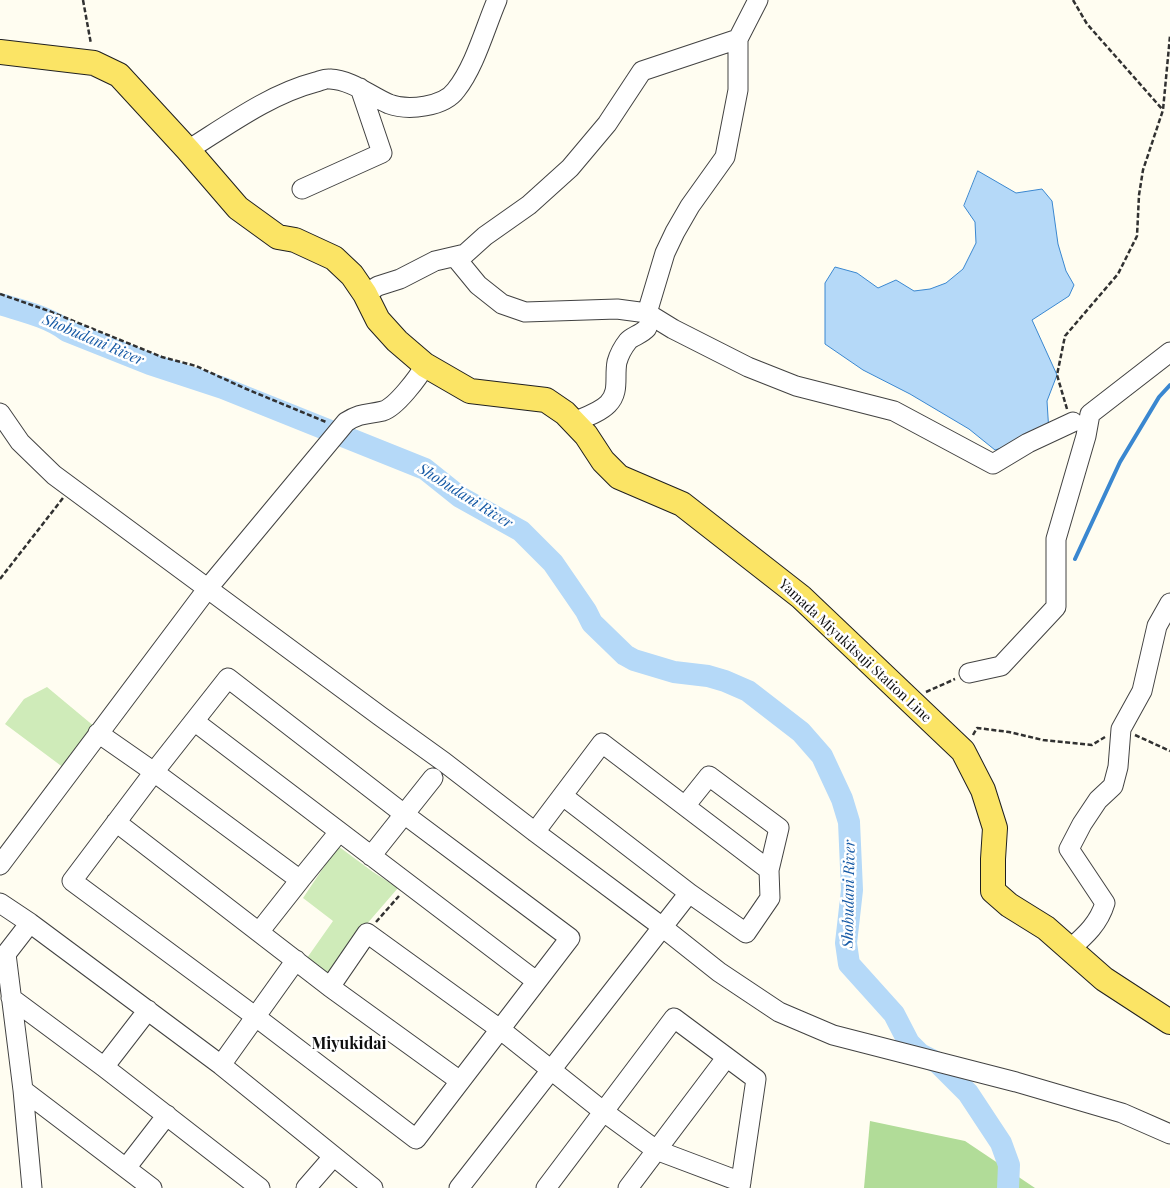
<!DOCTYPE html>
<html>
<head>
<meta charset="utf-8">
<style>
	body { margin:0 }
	canvas { display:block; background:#fffdf1 }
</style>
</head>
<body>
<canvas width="1170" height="1188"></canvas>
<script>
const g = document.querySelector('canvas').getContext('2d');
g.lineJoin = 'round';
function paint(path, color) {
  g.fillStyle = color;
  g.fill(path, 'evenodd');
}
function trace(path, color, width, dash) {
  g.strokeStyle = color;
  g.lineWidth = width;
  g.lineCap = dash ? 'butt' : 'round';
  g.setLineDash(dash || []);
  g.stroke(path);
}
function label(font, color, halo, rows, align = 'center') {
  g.font = font + ' "Playfair Display",serif';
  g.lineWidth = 5;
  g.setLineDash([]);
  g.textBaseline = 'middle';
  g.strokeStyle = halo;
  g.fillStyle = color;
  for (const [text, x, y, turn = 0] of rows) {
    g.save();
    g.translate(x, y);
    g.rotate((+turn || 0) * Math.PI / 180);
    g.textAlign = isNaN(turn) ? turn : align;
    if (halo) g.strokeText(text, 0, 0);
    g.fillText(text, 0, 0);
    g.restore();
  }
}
paint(new Path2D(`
	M 47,687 L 95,727 L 64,768 L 5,724 L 24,699 Z
	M 338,846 L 373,872 L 398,888 L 359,933 L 330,975 L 307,958 L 333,921 L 303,898 Z`), '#cfebb9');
paint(new Path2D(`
	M 870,1121 L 965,1141 L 1035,1188 L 864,1188 Z`), '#b1dc98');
const water = new Path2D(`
	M 978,171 L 1016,193 L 1042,189 L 1052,201 L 1058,244 L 1066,271 L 1074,285 L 1069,296 L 1032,320 L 1057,375 L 1047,401 L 1049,433 L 995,450 L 969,429 L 910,394 L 863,370 L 825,344 L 825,283 L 835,267 L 857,273 L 878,288 L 896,280 L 914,291 L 930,289 L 946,283 L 963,269 L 976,243 L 975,222 L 964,206 Z`);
paint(water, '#b5d9f8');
trace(water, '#3a87d0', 1);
trace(new Path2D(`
	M 1075,559 L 1120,462 L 1159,397 L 1170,385`), '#3a87d0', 4);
trace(new Path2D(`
	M 0,304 C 22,311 49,317 67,331 L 150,364 L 223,388 L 425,469 L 460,497 L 521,531 L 553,563 L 586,611 L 592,623 L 625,655 L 634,660 L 674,672 L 708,676 L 725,681 L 748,691 L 801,732 L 822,756 L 842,799 L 849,822 L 852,890 L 846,943 L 849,964 L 894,1014 L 909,1043 L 920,1054 L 938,1063 L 968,1093 L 1001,1143 L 1009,1165 L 1008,1188`), '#b5d9f8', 22);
const minor = new Path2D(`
	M 188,150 C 228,125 270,94 316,82 C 320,81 326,78 330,79 C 352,80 370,96 389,104 C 408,111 444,107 456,90 C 475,66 485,28 497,0
	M 302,189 L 382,153 L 360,88
	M 455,257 L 478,285 L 502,304 L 525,312 L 617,309 L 647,313 L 673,329 L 748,367 L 796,386 L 894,411 L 993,464 L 1028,443 L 1073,422
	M 365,294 L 378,286 L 400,279 L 435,261 L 465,254 L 485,236 L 529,205 L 570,168 L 607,124 L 642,71 L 738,39
	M 647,313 L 665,253 L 675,232 L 690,206 L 725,157 L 738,90 L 738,39 L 758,0
	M 0,413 L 20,442 L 54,475 L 380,716 L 444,762 L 535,832 L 661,926 L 719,972 L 779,1012 L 833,1035 L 1016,1082 L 1122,1113 L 1170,1134
	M 573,422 C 585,417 599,413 608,404 C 620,392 614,377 617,362 C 619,355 624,346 628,341 C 631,337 642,334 647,328
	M 969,673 L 1001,666 L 1056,607 L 1056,539 L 1086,436 L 1090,414 L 1170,352
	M 228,678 L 404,814 L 570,938 L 416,1139 L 256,1017 L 72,881 L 154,772 Z
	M 194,721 L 536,981
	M 98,733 L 154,772 L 300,880 L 259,932
	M 563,796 L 689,893 L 746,933 L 770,898 L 769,870 L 779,828 L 709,776 L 685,806
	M 116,822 L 330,987 L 460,1081
	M 535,832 L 602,743 L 769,870
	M 371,856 L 433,778
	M 0,865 L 208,588 L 346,422 C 362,412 367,415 383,411 C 396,407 419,377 425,365
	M 300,880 L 339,832
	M 0,903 L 30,923 L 221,1065 L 373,1188
	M 30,923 L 6,954 L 23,1090 L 32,1188
	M 1070,949 C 1086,935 1099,923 1105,903 L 1069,849 L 1082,824 L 1098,800 L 1113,786 L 1118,767 L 1121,729 L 1142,691 L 1157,626 L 1170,603
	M 330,987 L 367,933 L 501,1030 L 604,1112 L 656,1150 L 741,1182
	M 11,998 L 104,1067 L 260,1188
	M 221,1065 L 296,960
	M 104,1067 L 148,1010
	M 23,1090 L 152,1188
	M 126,1168 L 167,1115
	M 306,1188 L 333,1157
	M 459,1188 L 689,893
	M 546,1188 L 674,1018 L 756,1079 L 740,1188
	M 628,1188 L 726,1058`);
const major = new Path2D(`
	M 0,52 L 94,63 L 119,75 L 188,150 L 238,208 L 278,237 L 295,240 L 334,258 L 352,275 L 365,294 L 378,320 L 397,341 L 425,365 L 470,391 L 546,400 L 565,413 L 586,435 L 603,461 L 619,477 L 682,504 L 801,597 L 963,751 L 983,790 L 995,828 L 993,859 L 993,891 L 1009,905 L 1046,928 L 1104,979 L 1170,1022`);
trace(minor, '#424242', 21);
trace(major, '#202020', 26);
trace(new Path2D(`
	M 83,0 L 91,44
	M 1073,0 L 1087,24 L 1163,110
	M 0,294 L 49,311 L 162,357 L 196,366 L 244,388 L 326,422
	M 1067,409 L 1057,375 L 1065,336 L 1118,274 L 1137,236 L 1139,195 L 1143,170 L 1163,110 L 1170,36
	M 0,579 L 63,498
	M 926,692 L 955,679
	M 973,735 L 977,728 L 1009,732 L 1043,740 L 1092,745 L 1105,737
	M 1135,735 L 1170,751
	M 376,922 L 399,896`), '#313131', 2.5, [5, 2.5]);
trace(minor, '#fff', 19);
trace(major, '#fbe465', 24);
label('14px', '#0f0f0f', '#fff', [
	["Yamada Miyukitsuji Station Line",855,651,43]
]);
label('italic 15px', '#1559a5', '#fff', [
	["Shobudani River",93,340,23],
	["Shobudani River",465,496,32],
	["Shobudani River",849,894,-89]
]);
label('bold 16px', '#0f0f0f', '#fff', [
	["Miyukidai",349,1044]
]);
</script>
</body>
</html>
